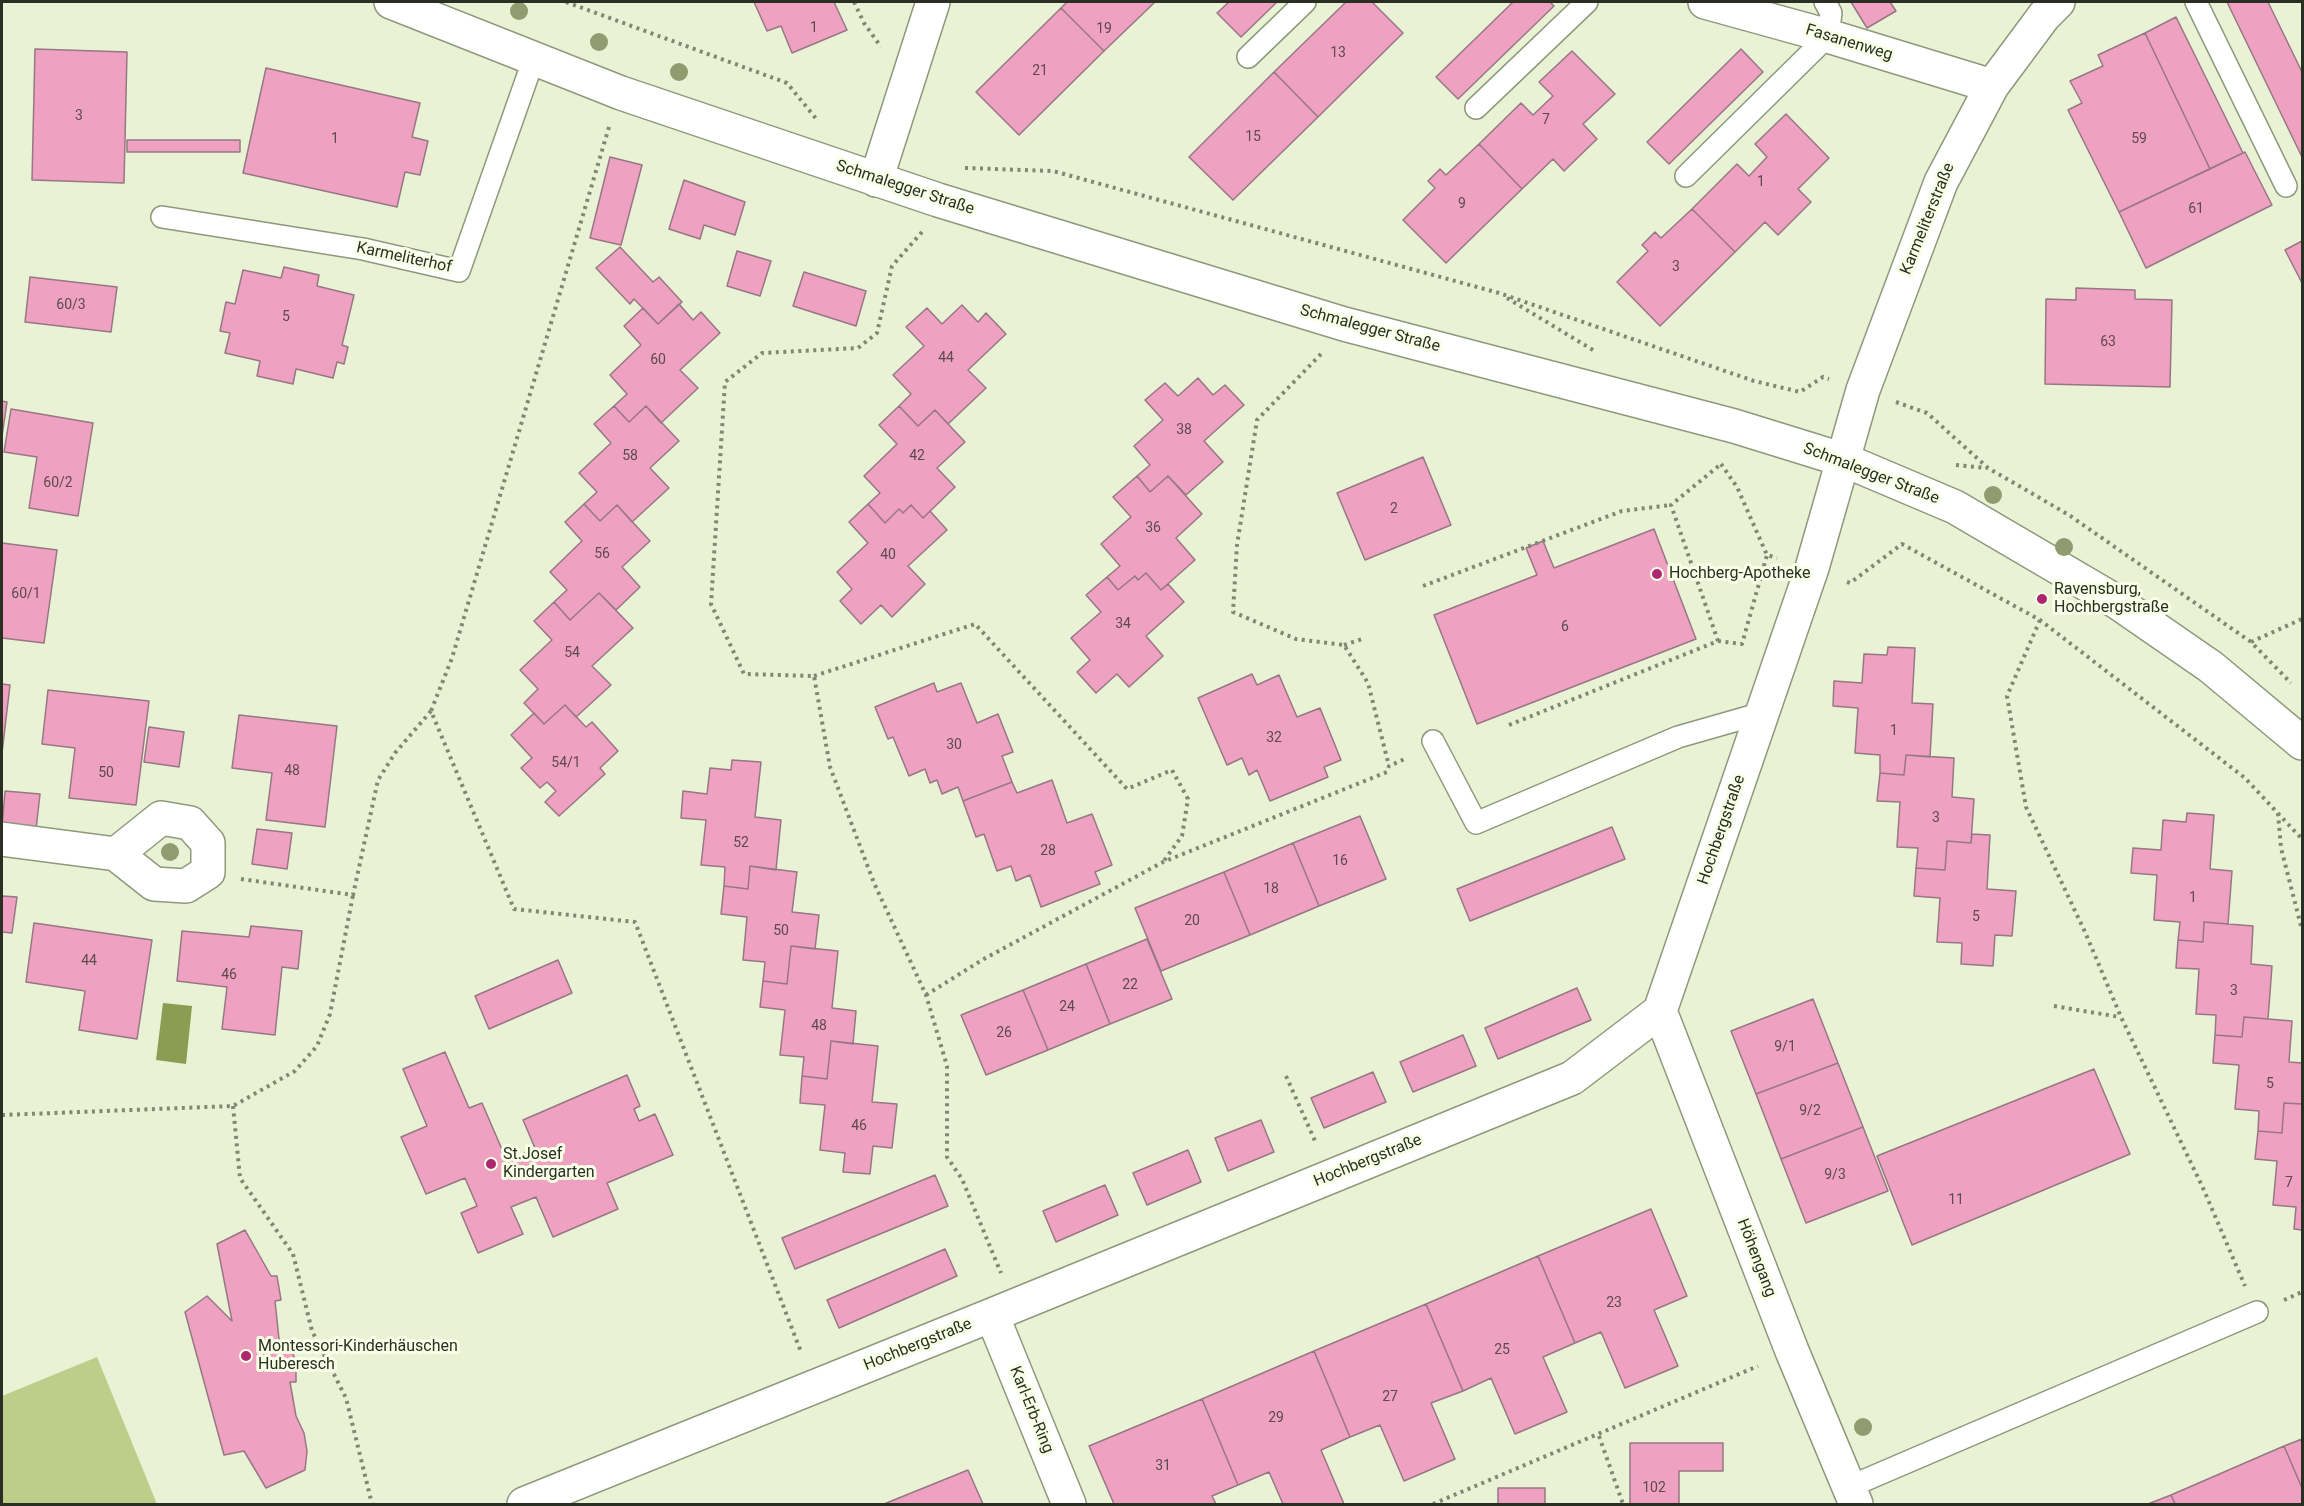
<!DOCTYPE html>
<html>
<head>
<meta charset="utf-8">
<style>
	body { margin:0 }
	#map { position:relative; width:2304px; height:1506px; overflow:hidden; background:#e9f2d4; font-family:Roboto,sans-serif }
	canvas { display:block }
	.frame { position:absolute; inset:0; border:3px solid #2b2e23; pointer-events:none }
</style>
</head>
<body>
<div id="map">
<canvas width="2304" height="1506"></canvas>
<div class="frame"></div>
</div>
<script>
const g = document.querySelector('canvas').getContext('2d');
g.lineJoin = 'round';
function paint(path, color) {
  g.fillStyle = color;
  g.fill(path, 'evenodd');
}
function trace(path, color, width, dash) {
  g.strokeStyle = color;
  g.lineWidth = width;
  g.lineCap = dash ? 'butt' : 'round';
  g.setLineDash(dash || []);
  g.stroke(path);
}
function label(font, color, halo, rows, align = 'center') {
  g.font = font + ' Roboto,sans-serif';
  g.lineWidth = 6;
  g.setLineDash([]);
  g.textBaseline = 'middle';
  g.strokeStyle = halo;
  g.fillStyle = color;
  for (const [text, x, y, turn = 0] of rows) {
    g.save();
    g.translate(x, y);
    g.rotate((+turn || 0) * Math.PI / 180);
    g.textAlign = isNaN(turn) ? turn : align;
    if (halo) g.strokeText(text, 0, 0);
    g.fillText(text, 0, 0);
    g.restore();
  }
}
paint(new Path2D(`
	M 97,1357 L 157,1504 L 2,1504 L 2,1396 Z`), '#bcce8a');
paint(new Path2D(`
	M 163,1003 L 192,1006 L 186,1064 L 156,1060 Z`), '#8a9d53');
const building = new Path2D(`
	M 754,2 L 834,2 L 847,30 L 792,53 L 781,26 L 767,31 Z
	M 1067,2 L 1155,2 L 1104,51 L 1061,8 Z
	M 1229,2 L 1277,2 L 1241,37 L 1217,13 Z
	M 1346,2 L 1372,2 L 1403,33 L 1318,117 L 1274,72 Z
	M 1513,2 L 1550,2 L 1554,6 L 1458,99 L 1436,77 Z
	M 1851,2 L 1890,2 L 1896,11 L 1867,28 Z
	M 2227,2 L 2268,2 L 2302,72 L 2302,157 Z
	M 1061,8 L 1104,51 L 1019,135 L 976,92 Z
	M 2176,17 L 2243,153 L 2210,169 L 2145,33 Z
	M 2145,33 L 2210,169 L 2119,212 L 2068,110 L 2082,103 L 2070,81 L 2103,66 L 2098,55 Z
	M 35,49 L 127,52 L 124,183 L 32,180 Z
	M 1741,49 L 1763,72 L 1669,164 L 1647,142 Z
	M 1572,51 L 1615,94 L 1583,124 L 1597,139 L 1564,171 L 1553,159 L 1522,189 L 1479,144 L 1521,103 L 1533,115 L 1553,96 L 1539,82 Z
	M 266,68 L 420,103 L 412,137 L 428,141 L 420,175 L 405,172 L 397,207 L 243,173 Z
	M 1274,72 L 1318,117 L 1233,200 L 1189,157 Z
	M 1786,114 L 1829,158 L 1798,189 L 1811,202 L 1778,235 L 1765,222 L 1735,252 L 1692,209 L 1737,164 L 1749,176 L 1767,157 L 1755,144 Z
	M 127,140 L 240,140 L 240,152 L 127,152 Z
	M 1479,144 L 1522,189 L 1446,263 L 1403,220 L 1435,188 L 1428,181 L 1440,169 L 1446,175 Z
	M 2245,152 L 2272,205 L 2146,268 L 2119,212 Z
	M 610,157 L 642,165 L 621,245 L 590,238 Z
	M 684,180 L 745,202 L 735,235 L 704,225 L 700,239 L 669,229 Z
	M 1692,209 L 1735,252 L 1660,326 L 1617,282 L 1648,251 L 1642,245 L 1655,232 L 1661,238 Z
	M 2302,241 L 2302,283 L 2285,250 Z
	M 620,247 L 653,282 L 659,277 L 682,302 L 658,324 L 634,299 L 630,304 L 596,268 Z
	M 737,251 L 771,261 L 760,296 L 727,286 Z
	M 284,267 L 319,275 L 317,286 L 354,295 L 342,345 L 348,347 L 344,364 L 337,362 L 333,378 L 296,369 L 293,384 L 257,376 L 260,361 L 225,353 L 230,333 L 220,331 L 226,302 L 235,304 L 243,270 L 281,278 Z
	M 804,272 L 866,291 L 856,326 L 793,306 Z
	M 30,277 L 117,287 L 111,332 L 25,322 Z
	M 2076,288 L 2135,290 L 2135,299 L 2172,300 L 2170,387 L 2045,384 L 2046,299 L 2076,300 Z
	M 679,304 L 693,320 L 701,312 L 720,333 L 680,370 L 698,388 L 661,423 L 646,406 L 629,422 L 614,406 L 627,394 L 610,375 L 641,345 L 624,326 L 643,308 L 658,324 Z
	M 962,305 L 978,322 L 986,313 L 1006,334 L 968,370 L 986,388 L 948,424 L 935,410 L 918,426 L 899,406 L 911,394 L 893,375 L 924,346 L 906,327 L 927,308 L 942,324 Z
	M 1198,378 L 1213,395 L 1225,385 L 1244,405 L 1204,441 L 1223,462 L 1186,495 L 1168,476 L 1150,492 L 1137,476 L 1150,465 L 1134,446 L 1163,420 L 1145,400 L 1165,383 L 1178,396 Z
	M 2,401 L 7,402 L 2,436 Z
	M 614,406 L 629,422 L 646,406 L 679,441 L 650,468 L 669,488 L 632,522 L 617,505 L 600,521 L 584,504 L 597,492 L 579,473 L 611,443 L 594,424 Z
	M 899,406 L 918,426 L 935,410 L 965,442 L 937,468 L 955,487 L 923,518 L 911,505 L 903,513 L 899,509 L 885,523 L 868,504 L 880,493 L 864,476 L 897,444 L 879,425 Z
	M 11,409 L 93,423 L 78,516 L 29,508 L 37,457 L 4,452 Z
	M 1423,457 L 1451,525 L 1365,560 L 1337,493 Z
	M 1137,476 L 1150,492 L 1168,476 L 1202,514 L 1176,538 L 1195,560 L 1161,590 L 1146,573 L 1138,580 L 1135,576 L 1118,590 L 1107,577 L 1120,566 L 1101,544 L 1131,517 L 1113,497 Z
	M 584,504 L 600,521 L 617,505 L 650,541 L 622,567 L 640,587 L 616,610 L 599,593 L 570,620 L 554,602 L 567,590 L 550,572 L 582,541 L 565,522 Z
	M 868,504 L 885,523 L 899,509 L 903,513 L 911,505 L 923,518 L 930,511 L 947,530 L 908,566 L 925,584 L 892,617 L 881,605 L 861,624 L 840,601 L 852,589 L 837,572 L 868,543 L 849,522 Z
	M 1654,529 L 1696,639 L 1477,724 L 1434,615 L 1537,575 L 1526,548 L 1543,541 L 1554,568 Z
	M 2,543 L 57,550 L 44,643 L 2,638 Z
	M 1146,573 L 1161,590 L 1168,584 L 1184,602 L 1146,636 L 1163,656 L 1129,687 L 1117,674 L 1096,693 L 1077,672 L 1090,660 L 1071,638 L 1101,612 L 1086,595 L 1107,577 L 1118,590 L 1135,576 L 1138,580 Z
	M 599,593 L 633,628 L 592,666 L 611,685 L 576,717 L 565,705 L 544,724 L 524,703 L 538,689 L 520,670 L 552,640 L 534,621 L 554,602 L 570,620 Z
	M 1888,647 L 1915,648 L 1912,703 L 1933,704 L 1930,757 L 1906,755 L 1904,775 L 1880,773 L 1880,755 L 1855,753 L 1858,708 L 1833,706 L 1834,681 L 1862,683 L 1864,654 L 1887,655 Z
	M 1252,674 L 1257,685 L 1279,675 L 1297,717 L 1320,708 L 1341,760 L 1324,767 L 1328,777 L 1270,801 L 1257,770 L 1249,775 L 1242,758 L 1227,765 L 1198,698 Z
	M 934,683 L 937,692 L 961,683 L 977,723 L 998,714 L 1013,752 L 1002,756 L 1012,782 L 963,801 L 958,787 L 942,794 L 937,780 L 930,783 L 925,769 L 909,776 L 893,737 L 888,739 L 875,707 Z
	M 2,684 L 10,685 L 2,753 Z
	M 48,690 L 149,701 L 136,805 L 69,798 L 75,748 L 42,744 Z
	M 565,705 L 586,727 L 592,722 L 618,751 L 600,768 L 605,774 L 559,816 L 545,802 L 556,791 L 547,782 L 540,788 L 521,768 L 532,758 L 511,735 L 534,713 L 544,724 Z
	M 239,715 L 337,726 L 325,827 L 266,820 L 272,773 L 232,768 Z
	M 149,727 L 184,732 L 179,767 L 144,762 Z
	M 1906,755 L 1954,758 L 1952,797 L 1974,799 L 1971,843 L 1947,841 L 1945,870 L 1916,868 L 1918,848 L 1897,847 L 1900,802 L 1877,801 L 1880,773 L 1904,775 Z
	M 732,760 L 761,762 L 755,817 L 781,820 L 776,870 L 750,866 L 748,889 L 724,886 L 725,867 L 701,865 L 706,820 L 681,818 L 683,791 L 707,794 L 710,768 L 731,770 Z
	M 1052,780 L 1067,823 L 1092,814 L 1112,865 L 1095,872 L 1100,884 L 1041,907 L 1030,875 L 1016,881 L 1011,866 L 997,871 L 984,834 L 976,837 L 963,801 L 1012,782 L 1017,793 Z
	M 5,791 L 40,794 L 36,830 L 2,827 Z
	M 2187,813 L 2214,815 L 2210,869 L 2232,871 L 2228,924 L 2204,922 L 2203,942 L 2178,940 L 2180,922 L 2154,920 L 2157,875 L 2131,873 L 2133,848 L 2161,850 L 2163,820 L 2186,822 Z
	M 1360,816 L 1386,879 L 1319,906 L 1293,843 Z
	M 1612,827 L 1625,859 L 1470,921 L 1457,889 Z
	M 257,829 L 292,833 L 287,869 L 252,864 Z
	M 1972,834 L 1990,835 L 1987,889 L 2016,891 L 2012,936 L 1995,935 L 1993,966 L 1961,964 L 1962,943 L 1937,942 L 1940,898 L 1914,896 L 1916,868 L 1945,870 L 1947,841 L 1971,843 Z
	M 1293,843 L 1319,906 L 1250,935 L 1224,872 Z
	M 750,866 L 797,872 L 792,912 L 819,915 L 815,949 L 791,946 L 787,984 L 763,981 L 765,962 L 743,960 L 747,917 L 721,914 L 724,886 L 748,889 Z
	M 1224,872 L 1250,935 L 1161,971 L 1135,908 Z
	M 2,896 L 17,897 L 12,933 L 2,932 Z
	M 2204,922 L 2253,926 L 2251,964 L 2272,966 L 2268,1019 L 2244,1017 L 2242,1037 L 2215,1035 L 2216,1015 L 2196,1014 L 2199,969 L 2176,968 L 2178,940 L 2203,942 Z
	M 34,923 L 152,940 L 137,1039 L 79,1030 L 85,991 L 26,982 Z
	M 251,926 L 302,931 L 298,969 L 282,967 L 275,1035 L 222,1029 L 227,987 L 177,981 L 182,931 L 249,937 Z
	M 1147,939 L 1172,999 L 1110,1024 L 1086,964 Z
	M 791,946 L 838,951 L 832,1008 L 856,1011 L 853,1044 L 831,1041 L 827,1079 L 802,1076 L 804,1057 L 780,1055 L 785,1010 L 760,1007 L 763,981 L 787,984 Z
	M 558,960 L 572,993 L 489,1029 L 475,996 Z
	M 1086,964 L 1110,1024 L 1048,1050 L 1023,990 Z
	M 1577,988 L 1591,1020 L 1498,1059 L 1485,1028 Z
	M 1023,990 L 1048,1050 L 986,1075 L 961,1015 Z
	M 1813,999 L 1838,1063 L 1756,1094 L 1731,1031 Z
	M 2244,1017 L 2292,1021 L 2289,1062 L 2302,1063 L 2302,1104 L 2284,1103 L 2282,1133 L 2258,1131 L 2259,1111 L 2235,1109 L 2239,1065 L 2213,1063 L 2215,1035 L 2242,1037 Z
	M 1463,1035 L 1476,1066 L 1413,1092 L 1400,1062 Z
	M 831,1041 L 878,1046 L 872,1102 L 897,1104 L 892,1148 L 873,1146 L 870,1174 L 843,1172 L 845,1153 L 820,1150 L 825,1105 L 800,1103 L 802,1076 L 827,1079 Z
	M 445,1052 L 469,1108 L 482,1103 L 507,1161 L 535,1148 L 523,1120 L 627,1075 L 640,1106 L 634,1109 L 639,1121 L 655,1114 L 673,1155 L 607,1183 L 618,1209 L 553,1237 L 536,1197 L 511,1207 L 523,1234 L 478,1253 L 461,1213 L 477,1206 L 465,1178 L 426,1194 L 401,1137 L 427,1126 L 403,1069 Z
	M 1838,1063 L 1863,1127 L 1781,1159 L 1756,1094 Z
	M 2094,1069 L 2130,1154 L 1912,1245 L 1877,1156 Z
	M 1373,1072 L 1386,1102 L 1324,1128 L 1311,1098 Z
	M 2284,1103 L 2302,1104 L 2302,1230 L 2294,1229 L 2296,1207 L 2273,1205 L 2277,1161 L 2255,1159 L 2258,1131 L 2282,1133 Z
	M 1261,1120 L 1274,1152 L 1228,1171 L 1215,1138 Z
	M 1863,1127 L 1888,1191 L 1806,1223 L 1781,1159 Z
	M 1188,1150 L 1201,1182 L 1147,1205 L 1133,1173 Z
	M 935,1175 L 948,1206 L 795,1269 L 782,1238 Z
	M 1105,1185 L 1118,1215 L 1056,1242 L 1043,1211 Z
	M 1651,1209 L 1687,1296 L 1654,1310 L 1678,1366 L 1625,1388 L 1601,1332 L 1575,1343 L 1538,1256 Z
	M 245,1230 L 271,1276 L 277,1276 L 281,1300 L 275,1301 L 280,1348 L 291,1346 L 296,1364 L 296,1382 L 290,1382 L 296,1416 L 304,1433 L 307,1451 L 305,1470 L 266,1488 L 244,1451 L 224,1455 L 185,1312 L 207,1296 L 232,1321 L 217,1244 Z
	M 945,1249 L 957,1276 L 839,1328 L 827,1300 Z
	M 1538,1256 L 1575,1343 L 1543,1357 L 1567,1412 L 1515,1434 L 1491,1378 L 1463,1391 L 1426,1304 Z
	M 1426,1304 L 1463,1391 L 1431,1403 L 1455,1459 L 1404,1481 L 1380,1425 L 1350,1437 L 1314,1351 Z
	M 1314,1351 L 1350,1437 L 1321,1450 L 1344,1504 L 1283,1504 L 1269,1472 L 1238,1485 L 1202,1399 Z
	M 1202,1399 L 1238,1485 L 1212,1496 L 1216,1504 L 1114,1504 L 1089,1446 Z
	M 2302,1439 L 2302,1488 L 2284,1446 Z
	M 1630,1443 L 1723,1443 L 1723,1471 L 1679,1471 L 1679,1504 L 1630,1504 Z
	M 2284,1446 L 2302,1488 L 2302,1504 L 2175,1504 L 2171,1495 Z
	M 968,1470 L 983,1504 L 884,1504 Z
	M 1498,1488 L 1545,1488 L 1545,1504 L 1553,1504 L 1498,1504 Z
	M 2171,1495 L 2175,1504 L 2148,1504 Z`);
paint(building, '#efa1c2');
trace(building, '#967783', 1.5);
const lane = new Path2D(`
	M 2196,2 L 2286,186
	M 1248,57 L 1305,2
	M 1476,108 L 1587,2
	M 1686,176 L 1828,36 L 1831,13 L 1825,2
	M 162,217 L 363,249 L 459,271 L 534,58
	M 1433,741 L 1476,823 L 1678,737 L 1762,713
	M 1849,1487 L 2257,1312`);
const street = new Path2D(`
	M 1705,2 L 1828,36 L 1992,86
	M 876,180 L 933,2
	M 2,839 L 116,854 L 154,884 L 186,886 L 208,872 L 208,843 L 190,823 L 161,818 L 116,854
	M 1660,1011 L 1792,1351 L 1856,1504
	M 992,1315 L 1069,1504
	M 524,1504 L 992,1315 L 1572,1078 L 1660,1011 L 1812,568 L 1863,390 L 1941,182 L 1992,86 L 2044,16 L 2058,2`);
const secondary = new Path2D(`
	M 391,2 L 621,93 L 938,200 L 1344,324 L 1734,426 L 1844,460 L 1955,507 L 2117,602 L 2211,667 L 2302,743`);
trace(lane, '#8f987b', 24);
trace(street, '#8f987b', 36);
trace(secondary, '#8f987b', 36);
trace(new Path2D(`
	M 566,2 L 787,83 L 818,121
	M 854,2 L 864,23 L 881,47
	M 609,127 L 452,658 L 431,711 L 514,909 L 635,922 L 801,1352
	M 965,168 L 1053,171 L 1499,293 L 1754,381 L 1800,392 L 1823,377 L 1829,379
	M 922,232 L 892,266 L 877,333 L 858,348 L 762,353 L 725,382 L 711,604 L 744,674 L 814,676 L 830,767 L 874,883 L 926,995 L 947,1066 L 947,1157 L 962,1179 L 1001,1273
	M 1507,298 L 1593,350
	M 1321,354 L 1257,420 L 1237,545 L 1233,612 L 1296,639 L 1344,645 L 1368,683 L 1389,766
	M 1896,402 L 1927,413 L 1988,468 L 2069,515 L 2251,642 L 2291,683
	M 1721,464 L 1737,487 L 1767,555 L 1777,558
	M 1956,465 L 1987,468
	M 1847,582 L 1850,583 L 1902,544 L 2040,620 L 2245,778 L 2302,839
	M 1423,586 L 1622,511 L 1671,505
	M 2040,620 L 2007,696 L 2026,807 L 2085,932 L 2121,1017 L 2203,1188 L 2245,1286
	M 1718,641 L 1742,644 L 1767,555
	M 2251,642 L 2302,619
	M 1344,645 L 1362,639
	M 814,676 L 975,624 L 1127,789 L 1172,770 L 1188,799 L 1182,836 L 1163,862
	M 1509,725 L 1718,641 L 1671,505 L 1721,464
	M 2278,813 L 2281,848 L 2302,930
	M 241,879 L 353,895 L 378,780 L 395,753 L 431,711
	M 926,995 L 982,960 L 1163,862 L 1387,772 L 1389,766 L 1407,758
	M 2054,1006 L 2120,1017
	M 1286,1076 L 1316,1143
	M 233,1106 L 240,1178 L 293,1254 L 312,1331 L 346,1398 L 372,1504
	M 2,1115 L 233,1106 L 295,1071 L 317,1046 L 330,1014 L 353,895
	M 2284,1300 L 2302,1292
	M 1599,1436 L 1623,1504
	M 1433,1504 L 1758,1366`), '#818773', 4, [3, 4.5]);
trace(lane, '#fff', 21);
trace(street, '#fff', 33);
trace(secondary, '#fff', 33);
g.fillStyle = '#909b6f';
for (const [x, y] of [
	[519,11],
	[599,42],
	[679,72],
	[1993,495],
	[2064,547],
	[170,852],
	[1863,1427]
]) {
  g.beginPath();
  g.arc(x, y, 9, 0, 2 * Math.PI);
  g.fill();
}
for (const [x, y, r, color] of [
	[1657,574,6,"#ac2770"],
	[2042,599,6,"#ac2770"],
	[491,1164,6,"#ac2770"],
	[246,1356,6,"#ac2770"]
]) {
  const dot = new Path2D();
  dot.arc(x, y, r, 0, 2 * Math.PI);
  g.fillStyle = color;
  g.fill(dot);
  trace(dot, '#f7ffe6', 2);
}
label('14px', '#5c4b4b', null, [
	["1",814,28],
	["19",1104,29],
	["13",1338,53],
	["21",1040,71],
	["3",79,116],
	["7",1546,120],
	["15",1253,137],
	["1",335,139],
	["59",2139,139],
	["1",1761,182],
	["9",1462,204],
	["61",2196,209],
	["3",1676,267],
	["60/3",71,305],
	["5",286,317],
	["63",2108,342],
	["44",946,358],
	["60",658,360],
	["38",1184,430],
	["58",630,456],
	["42",917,456],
	["60/2",58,483],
	["2",1394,509],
	["36",1153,528],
	["56",602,554],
	["40",888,555],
	["60/1",26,594],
	["34",1123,624],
	["6",1565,627],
	["54",572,653],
	["1",1894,731],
	["32",1274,738],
	["30",954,745],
	["54/1",566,763],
	["48",292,771],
	["50",106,773],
	["3",1936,818],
	["52",741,843],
	["28",1048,851],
	["16",1340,861],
	["18",1271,889],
	["1",2193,898],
	["5",1976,917],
	["20",1192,921],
	["50",781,931],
	["44",89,961],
	["46",229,975],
	["22",1130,985],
	["3",2234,991],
	["24",1067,1007],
	["48",819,1026],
	["26",1004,1033],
	["9/1",1785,1047],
	["5",2270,1084],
	["9/2",1810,1111],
	["46",859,1126],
	["9/3",1835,1175],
	["7",2289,1183],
	["11",1956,1200],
	["23",1614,1303],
	["25",1502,1350],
	["27",1390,1397],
	["29",1276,1418],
	["31",1163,1466],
	["102",1654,1488]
]);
label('16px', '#2b2e23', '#f7ffe6', [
	["Fasanenweg",1849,43,17],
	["Schmalegger Straße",905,188,18],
	["Karmeliterstraße",1928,219,-68],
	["Karmeliterhof",404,258,12],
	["Schmalegger Straße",1370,329,15],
	["Schmalegger Straße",1871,474,21],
	["Hochbergstraße",1722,830,-71],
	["Hochbergstraße",1368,1161,-22],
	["Höhengang",1756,1258,69],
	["Hochbergstraße",918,1345,-22],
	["Karl-Erb-Ring",1031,1410,68]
]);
label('16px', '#2b2e23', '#f7ffe6', [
	["Hochberg-Apotheke",1669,574],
	["Ravensburg,",2054,590],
	["Hochbergstraße",2054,608],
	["St.Josef",503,1155],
	["Kindergarten",503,1173],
	["Montessori-Kinderhäuschen",258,1347],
	["Huberesch",258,1365]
], 'left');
</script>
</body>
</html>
